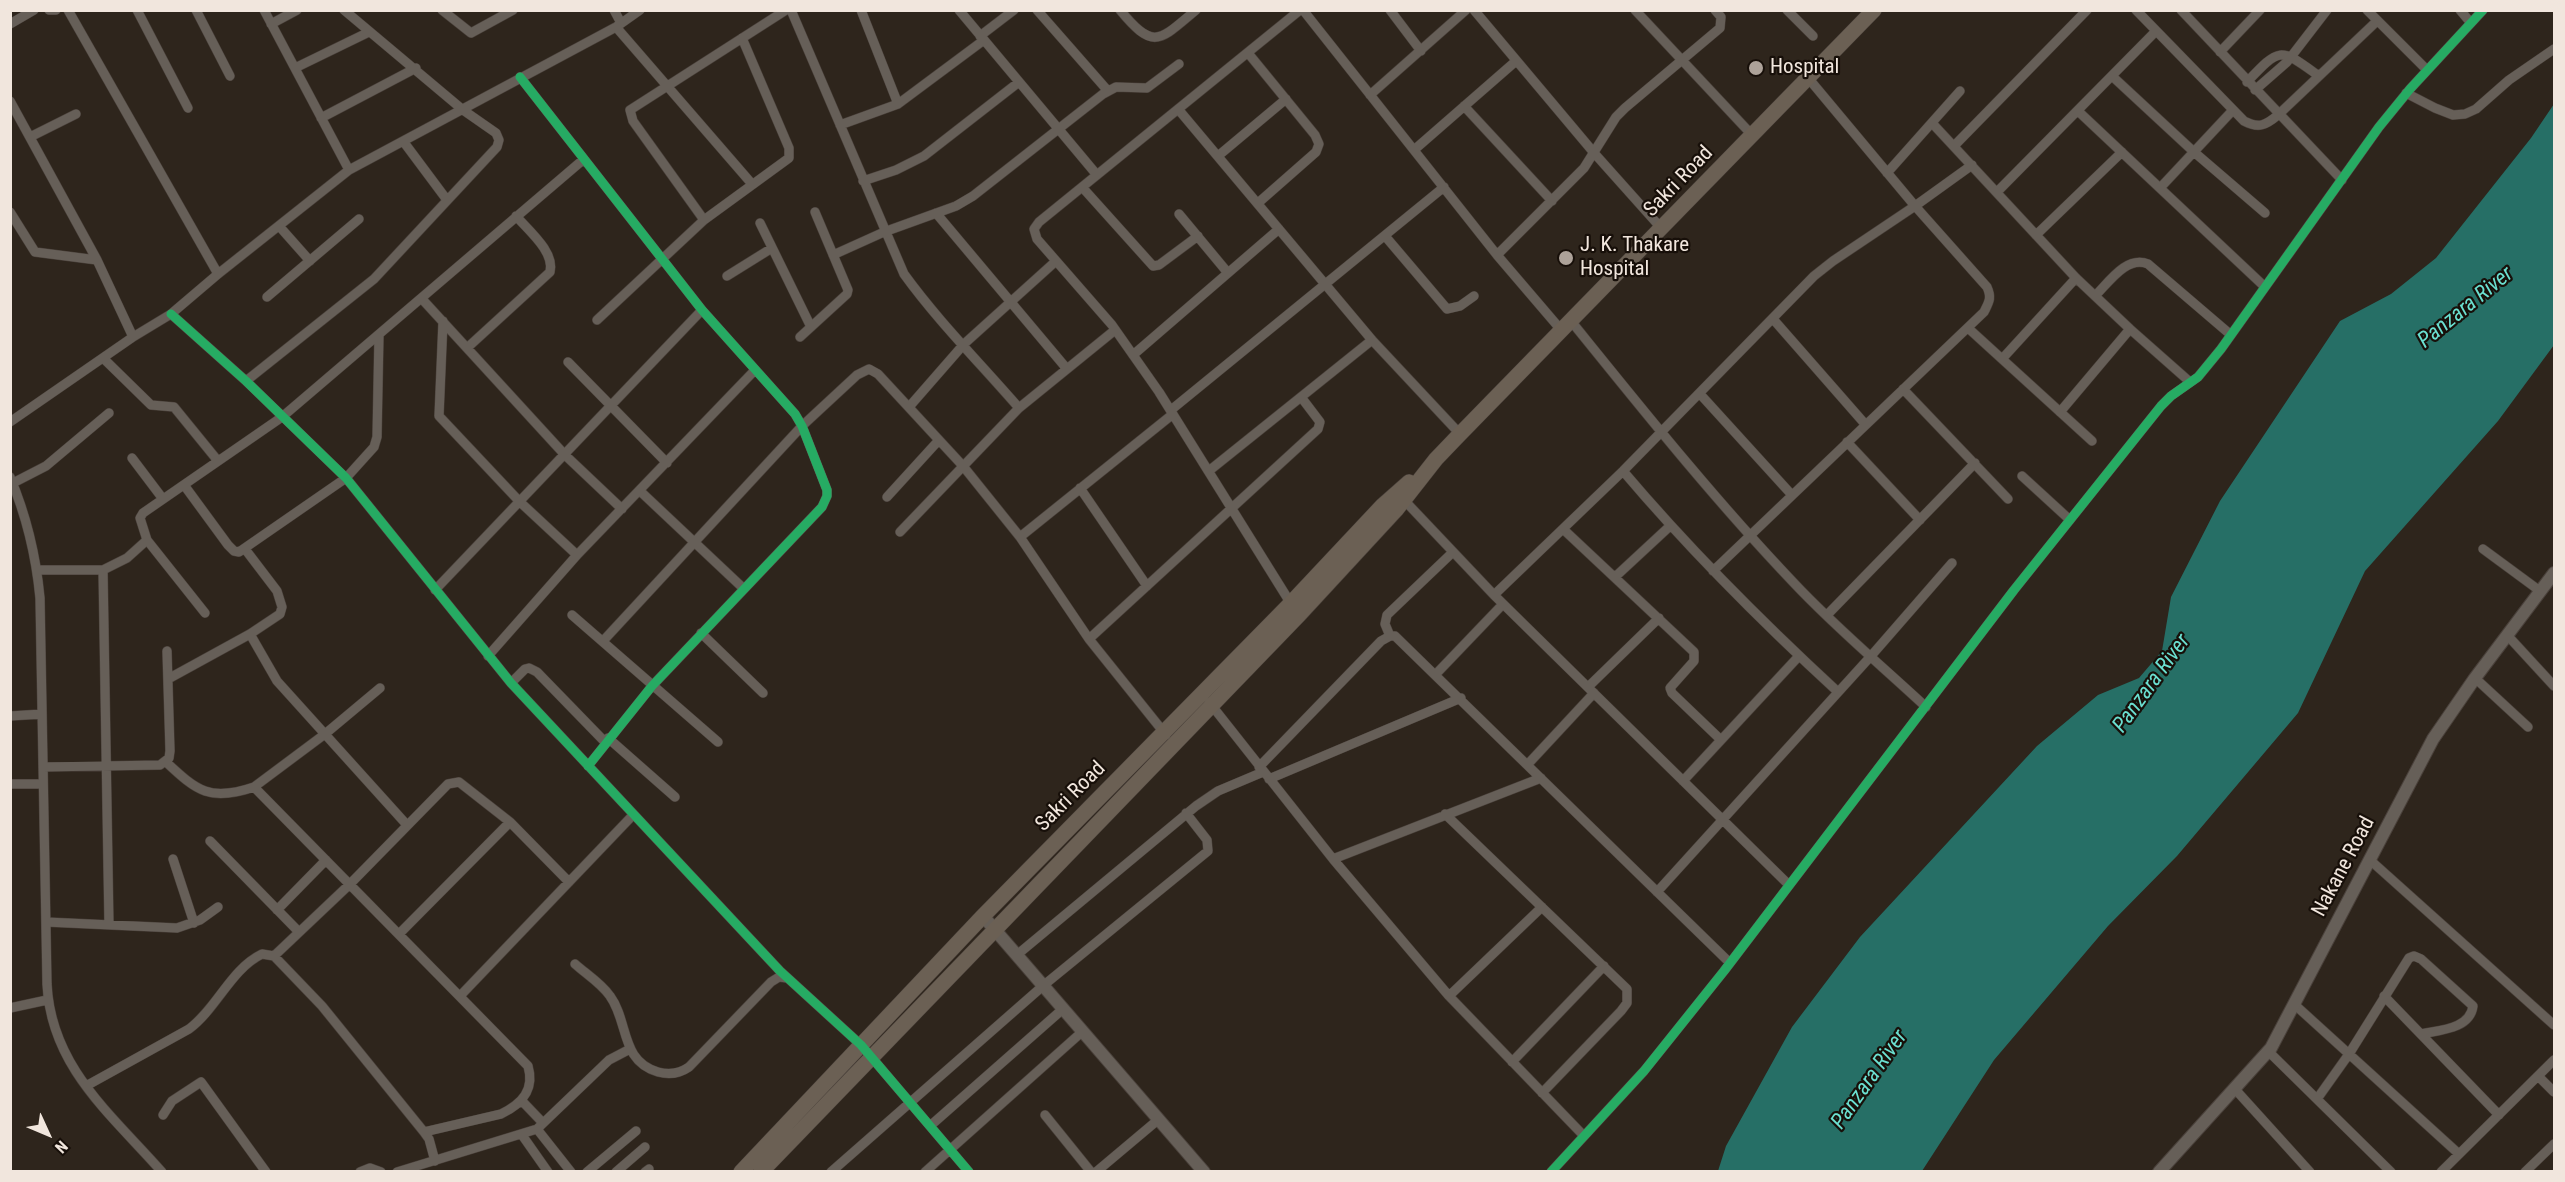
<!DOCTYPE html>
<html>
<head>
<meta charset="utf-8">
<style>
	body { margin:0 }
	#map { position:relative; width:2565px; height:1182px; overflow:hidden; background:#2e251c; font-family:"Roboto Condensed",sans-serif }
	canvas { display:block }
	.frame { position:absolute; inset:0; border:12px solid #f1e6dd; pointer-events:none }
	.north { position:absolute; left:18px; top:1104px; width:60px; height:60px; -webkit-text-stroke:4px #170f09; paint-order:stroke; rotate:134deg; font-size:16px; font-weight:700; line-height:24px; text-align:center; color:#f1e6dd }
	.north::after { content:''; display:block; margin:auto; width:21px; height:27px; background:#f1e6dd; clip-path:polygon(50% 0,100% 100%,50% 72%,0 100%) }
</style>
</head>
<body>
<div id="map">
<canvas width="2565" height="1182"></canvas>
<div class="frame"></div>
<div class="north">N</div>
</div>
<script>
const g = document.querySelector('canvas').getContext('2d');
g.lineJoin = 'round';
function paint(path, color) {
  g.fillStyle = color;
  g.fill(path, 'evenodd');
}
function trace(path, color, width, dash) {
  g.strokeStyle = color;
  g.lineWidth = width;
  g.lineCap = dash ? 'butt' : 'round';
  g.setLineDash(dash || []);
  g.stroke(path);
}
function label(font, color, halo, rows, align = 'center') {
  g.font = font + ' "Roboto Condensed",sans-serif';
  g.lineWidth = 4.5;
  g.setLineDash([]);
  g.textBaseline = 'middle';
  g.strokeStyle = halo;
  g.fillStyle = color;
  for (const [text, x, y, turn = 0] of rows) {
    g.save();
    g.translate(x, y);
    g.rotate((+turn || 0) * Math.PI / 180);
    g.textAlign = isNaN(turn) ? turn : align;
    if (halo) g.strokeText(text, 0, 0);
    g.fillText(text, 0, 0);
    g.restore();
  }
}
paint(new Path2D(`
	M 2554,104 L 2554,345 L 2498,421 L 2365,571 L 2298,713 L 2177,856 L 2108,926 L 1994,1060 L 1922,1171 L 1718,1171 L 1726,1146 L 1792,1027 L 1860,937 L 2037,746 L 2098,695 L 2139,678 L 2162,651 L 2171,597 L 2220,501 L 2340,321 L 2391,294 L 2436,258 L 2531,138 Z`), '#266f66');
const minor = new Path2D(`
	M 49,10 L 56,10
	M 68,10 L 218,274
	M 137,10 L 188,108
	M 196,10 L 230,76
	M 264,10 L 349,170
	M 442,10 L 471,33 L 513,10
	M 614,10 L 621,23
	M 791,10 L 904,274 C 938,321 980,363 1019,408
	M 861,10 L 898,104
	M 959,10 L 1097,175
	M 1037,10 L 1108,91
	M 1120,10 C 1154,51 1159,41 1196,10
	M 1303,10 L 1497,255 L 1562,331
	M 1390,10 L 1421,51
	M 1474,10 L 1595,154 L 1662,229
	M 1635,10 L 1753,136
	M 1787,10 L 1813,36
	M 2136,10 L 2244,121 C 2259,129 2266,125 2278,115 L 2377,21
	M 2181,10 L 2342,180
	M 2367,10 L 2427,70
	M 2460,10 L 2471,23
	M 10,24 L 34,10
	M 271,24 L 297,10
	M 616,27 L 752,184
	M 980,36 L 1014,10
	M 2220,52 L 2260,10
	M 1248,53 L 1315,135 L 1319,144 L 1316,152 L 1258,203
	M 295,68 L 369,32
	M 2112,76 L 2194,152 L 2265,213
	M 520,77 L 702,310 L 795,414 L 802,426 L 827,490 L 827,496 L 822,507 L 652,686 L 588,766
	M 2247,82 C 2281,46 2280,48 2319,76
	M 2255,90 L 2287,62 L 2327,10
	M 2406,93 L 2435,108 L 2453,115 L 2465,114 L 2476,109 L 2509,80 L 2554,49
	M 1370,95 L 1466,10
	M 10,101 L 97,260 L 133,337
	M 1464,106 L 1552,201
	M 1178,109 L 1372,340 L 1460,434
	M 2078,111 L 2265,287
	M 321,118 L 416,68
	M 1932,123 L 2076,278 L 2130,329 L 2190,382
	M 840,125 L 898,104 L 984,40
	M 30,137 L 76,114
	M 403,141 L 447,200
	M 1954,146 L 2087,10
	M 1414,150 L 1516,61
	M 1218,156 L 1286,99
	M 1887,173 L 1960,91
	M 863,181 L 896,170 L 924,156 L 1019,82
	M 1082,187 L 1153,266 L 1159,265 L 1198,236
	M 2160,188 L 2233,110
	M 1997,192 L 2156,31
	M 10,212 L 35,252 L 97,260
	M 936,213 L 1067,369
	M 1179,214 L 1228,273
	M 704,220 L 633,121 L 630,110 L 786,10
	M 760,223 L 811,327
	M 279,226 L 310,261
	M 2036,235 L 2122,152
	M 1385,236 L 1447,309 L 1460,306 L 1474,296
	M 833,255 L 884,232 L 956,206 L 973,196 L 1103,94 L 1116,87 L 1147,88 L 1179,64
	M 1497,255 L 1584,168 L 1616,117 L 1625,108 L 1720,28 L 1721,17 L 1715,10
	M 727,276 L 772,248
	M 2095,296 C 2109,282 2127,255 2148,264 L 2231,335
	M 267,297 L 359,219
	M 422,299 L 565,455 L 622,509
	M 171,314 L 246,381 L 346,478 L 511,683 L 780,971 L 861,1045 L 969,1172
	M 1773,319 L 1865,424
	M 597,320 L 704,220 L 789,158 L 789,148 L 742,38
	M 443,321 L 439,416 L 520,502 L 577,555
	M 1571,321 C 1643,410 1714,499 1793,582 C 1834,626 1882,666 1926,707
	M 1968,328 L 2092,441
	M 800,337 L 847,294 L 848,290 L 815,212
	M 467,348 L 550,272 C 555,252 529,231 516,216
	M 1133,355 L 1279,229
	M 104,359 L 151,405 L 174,407 L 218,461
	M 2002,359 L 2076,278
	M 568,362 L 667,463
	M 246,381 L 374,279 L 497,147 L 499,140 L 496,133 L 463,110 L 344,10
	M 1903,389 L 2008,499
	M 1700,394 L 1791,494
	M 909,407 L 964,344 L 1056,261
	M 1171,410 L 1444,187
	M 2060,412 L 2130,329
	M 10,422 L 133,337 L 171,314 L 218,274 L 349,170 L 616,27 L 640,10
	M 1847,442 L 1920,520
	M 132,458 L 163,499
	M 1210,470 L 1372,340
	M 1623,471 C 1690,550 1762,622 1838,692
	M 2022,476 L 2070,520
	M 10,477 C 27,517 36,556 40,598 L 47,984 C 51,1067 111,1114 162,1172
	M 13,483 L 46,466 L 109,413
	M 184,485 L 228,545 L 234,551 L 239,552 L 346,478 L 374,447 L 377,437 L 379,335
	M 1080,488 L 1147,586
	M 640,491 L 743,588
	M 887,497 L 939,440
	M 1404,500 L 1494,595 L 1789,885
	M 1563,529 L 1694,652 L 1694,661 L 1670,688 L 1672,693 L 1720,739
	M 900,532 L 1019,408 L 1115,330
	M 1020,537 L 1173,414
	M 2483,549 L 2540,591
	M 37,570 L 103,570 L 127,558 L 147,540
	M 103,570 L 109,925
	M 1713,571 L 1984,312 C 1989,302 1992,298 1987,287 L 1915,206 L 1809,79
	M 1615,577 L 1670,526
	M 435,590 L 702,310
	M 1494,595 L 1623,471 L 1814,276 L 1833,261 L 1915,206 L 1972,165
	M 1293,607 L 1159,392 L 1112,325 L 1037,239 L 1034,229 L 1039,222 L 1300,10
	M 205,613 L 147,540 L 140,518 L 143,513 L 282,417 L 584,159
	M 572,615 L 718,742
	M 1827,615 L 1975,463
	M 701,633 L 763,693
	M 250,634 L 277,681 L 407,825
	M 1390,636 L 1385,624 L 1387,615 L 1453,552
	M 2508,636 L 2554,686
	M 1089,639 L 1318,429 L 1320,422 L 1301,397
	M 603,641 L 802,426 L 857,375 L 869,369 L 878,374 L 963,466 L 1020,537 L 1089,639 L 1166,735
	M 488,656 L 577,555 L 755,370
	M 1436,674 L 1503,604
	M 2475,678 L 2528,727
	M 168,679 L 250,634 L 280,614 L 282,607 L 277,591 L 245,549
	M 511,683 L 525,669 L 529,668 L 537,672 L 605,742
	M 1588,687 L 1659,618
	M 1209,702 L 1333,859 L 1449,996 L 1584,1136
	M 10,716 L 42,714
	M 608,738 L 675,797
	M 166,762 C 197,791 210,802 254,787 L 325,734 L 380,688
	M 1528,764 L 1594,693
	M 43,767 L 160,765 L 169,758 L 170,751 L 167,651
	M 1259,767 L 1381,641 L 1390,636 L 1395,636 L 1730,963
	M 1269,779 L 1461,698
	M 1683,781 L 1799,656
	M 10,784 L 43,784
	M 254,787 L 528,1066 C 535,1090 522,1104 501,1114 L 424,1132
	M 1445,814 L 1627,989 L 1627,1003 L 1621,1011 L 1542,1093
	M 210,841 L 299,932
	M 173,859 L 194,923
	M 1333,859 L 1541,778
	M 2370,860 L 2554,1025
	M 1657,892 L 1871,656 L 1952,563
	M 277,910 L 326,860
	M 46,922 L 177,928 L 200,920 L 218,907
	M 399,934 L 510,822
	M 1018,954 L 1196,806 L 1218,791 L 1263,772
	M 274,956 L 350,884 L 448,784 L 459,782 L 510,822 L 569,882
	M 575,964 C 586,974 601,983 610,996 C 629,1022 620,1061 658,1072 C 669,1075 679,1074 689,1067 L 771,982 L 779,977 L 787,978
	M 460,996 L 633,815
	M 1449,996 L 1542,907
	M 2384,996 L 2499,1115
	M 2294,1004 L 2459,1154
	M 10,1008 L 47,1000
	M 2268,1051 L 2391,1172
	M 1512,1062 L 1604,966
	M 2538,1076 L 2554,1092
	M 86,1086 L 189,1029 C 217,1008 231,969 262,954 L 274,956 L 322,1006 L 424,1132 L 429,1139 L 435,1161
	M 2234,1088 L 2310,1172
	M 2317,1099 L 2349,1054 L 2409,958 L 2414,956 L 2421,959 L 2473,1006 C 2470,1029 2440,1030 2421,1034
	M 522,1101 L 543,1123
	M 163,1115 L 172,1101 L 201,1082 L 266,1172
	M 1045,1115 L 1091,1172
	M 930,1126 L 1064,1008
	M 537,1129 L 571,1172
	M 522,1135 L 548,1172
	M 360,1172 L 370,1168 L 381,1172
	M 397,1172 L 537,1129 L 609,1060 L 630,1049
	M 587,1172 L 636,1131
	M 616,1172 L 645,1147
	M 645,1172 L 649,1169
	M 831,1172 L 1044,985 L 1208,851 L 1207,840 L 1186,813
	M 925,1172 L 1083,1031
	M 1096,1172 L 1159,1119
	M 1551,1172 L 1644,1071 L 1724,971 L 2014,590 L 2161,406 L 2171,396 L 2198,377 L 2221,349 L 2379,127 L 2410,89 L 2483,10
	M 2441,1172 L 2554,1060
	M 2525,1172 L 2554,1144`);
const tertiary = new Path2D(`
	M 983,916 L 1204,1172
	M 2159,1172 L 2271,1048 L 2433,739 L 2475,678 L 2554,573`);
const primary = new Path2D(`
	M 741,1172 L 983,916 L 1291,603 L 1383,505 L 1409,482
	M 761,1172 L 1299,615 L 1396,510 L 1436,459 L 1460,434 L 1874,10`);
trace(minor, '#4a413b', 10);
trace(tertiary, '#4a413b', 14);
trace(primary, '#4a413b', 16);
trace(minor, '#665f58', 9);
trace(tertiary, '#665f58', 12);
trace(primary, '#6b6054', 15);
trace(new Path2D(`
	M 520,77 L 702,310 L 795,414 L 802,426 L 827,490 L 827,496 L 822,507 L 652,686 L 588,766
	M 171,314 L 246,381 L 346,478 L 511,683 L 780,971 L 861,1045 L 969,1172
	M 1551,1172 L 1644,1071 L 1724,971 L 2014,590 L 2161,406 L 2171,396 L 2198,377 L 2221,349 L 2379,127 L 2410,89 L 2483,10`), '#26ab63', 9);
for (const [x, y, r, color] of [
	[1756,68,8,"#ada299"],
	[1566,258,8,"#ada299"]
]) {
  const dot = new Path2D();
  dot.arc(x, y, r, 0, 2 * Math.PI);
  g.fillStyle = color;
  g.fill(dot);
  trace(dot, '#170f09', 2);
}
label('21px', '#f1e6dd', '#170f09', [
	["Hospital",1770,68],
	["J. K. Thakare",1580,246],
	["Hospital",1580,270]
], 'left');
label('21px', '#f1e6dd', '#170f09', [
	["Sakri Road",1679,182,-46],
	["Sakri Road",1071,797,-45],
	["Nakane Road",2344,867,-62]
]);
label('italic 22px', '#6be0d1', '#170f09', [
	["Panzara River",2466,308,-39],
	["Panzara River",2152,684,-54],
	["Panzara River",1870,1080,-55]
]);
</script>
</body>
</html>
